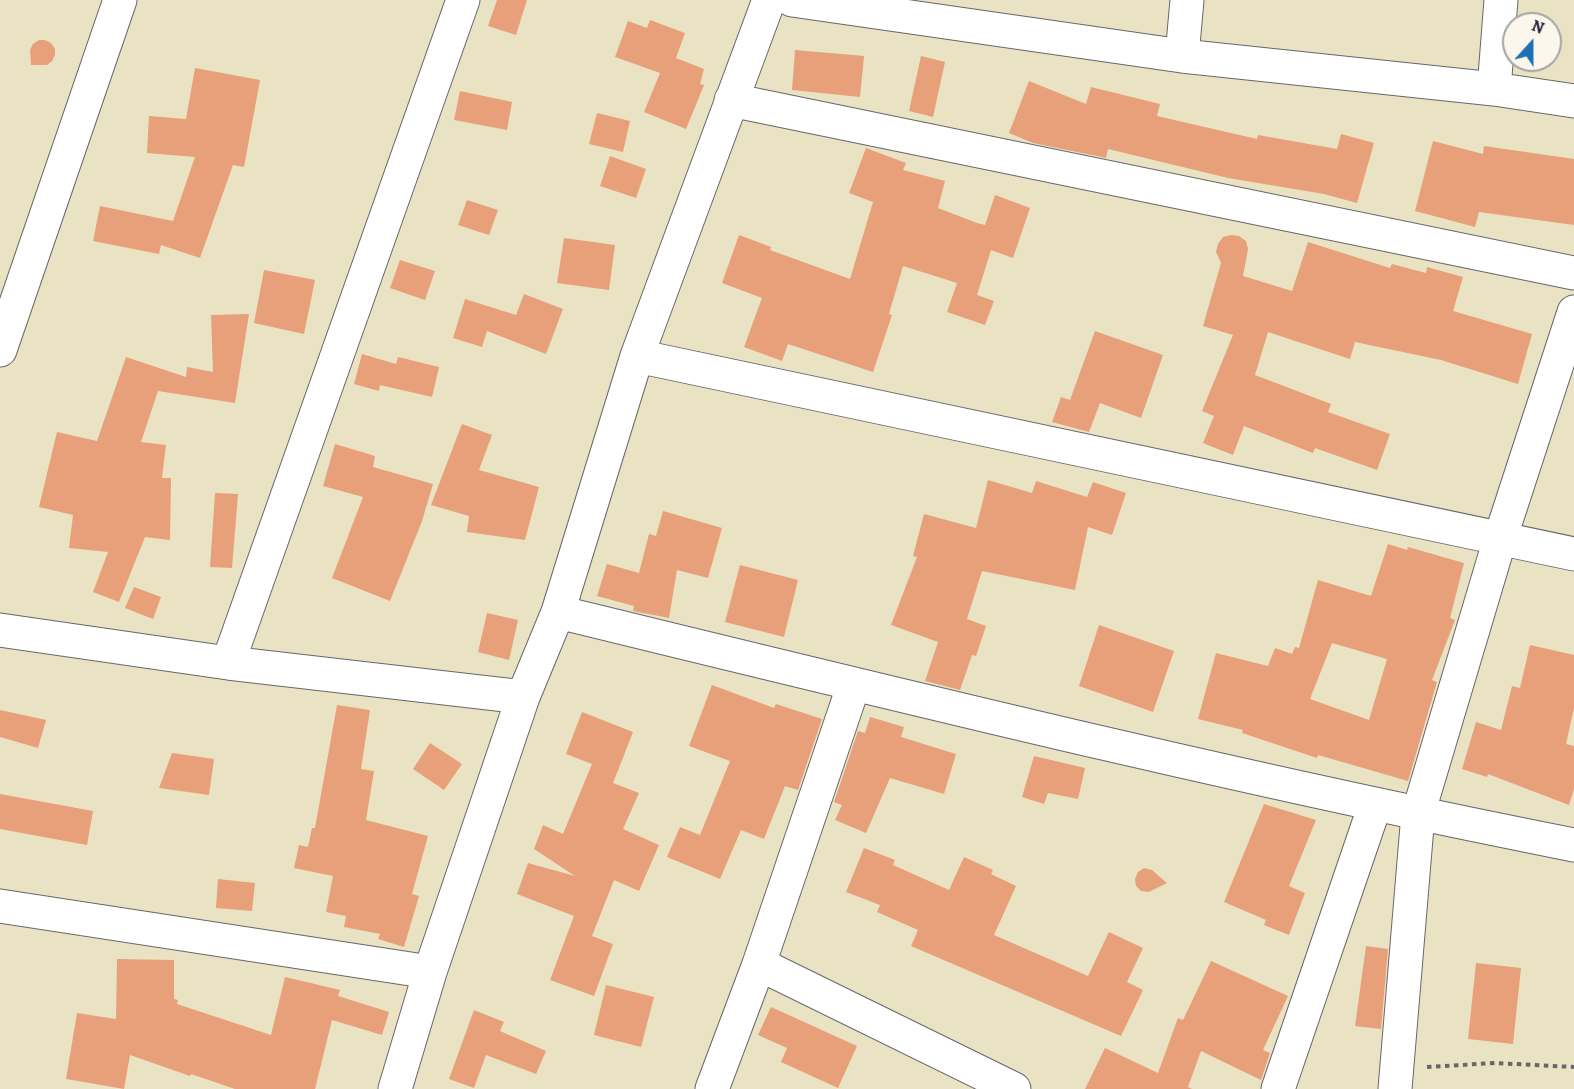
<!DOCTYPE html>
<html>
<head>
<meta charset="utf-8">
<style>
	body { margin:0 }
	#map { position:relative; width:1574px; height:1089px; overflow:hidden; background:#eae3c3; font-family:Alegreya,serif }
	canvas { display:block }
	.north { position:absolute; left:1502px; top:12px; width:60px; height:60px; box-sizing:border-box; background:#fbf7ec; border:2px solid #a4a2a5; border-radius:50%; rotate:21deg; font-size:16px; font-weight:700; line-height:24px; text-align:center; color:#22223b }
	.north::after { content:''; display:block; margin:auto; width:21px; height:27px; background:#1f6fb2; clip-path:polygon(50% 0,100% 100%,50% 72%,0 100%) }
</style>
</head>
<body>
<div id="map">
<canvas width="1574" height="1089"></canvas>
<div class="north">N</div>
</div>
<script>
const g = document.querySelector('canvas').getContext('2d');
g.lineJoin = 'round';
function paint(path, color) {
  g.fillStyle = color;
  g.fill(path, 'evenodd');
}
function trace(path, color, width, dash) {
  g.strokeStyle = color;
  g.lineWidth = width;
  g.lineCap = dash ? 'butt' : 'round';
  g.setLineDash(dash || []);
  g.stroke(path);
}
paint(new Path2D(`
	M 497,0 L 527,0 L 516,35 L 488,26 Z
	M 650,20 L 685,33 L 676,58 L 704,69 L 700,84 L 704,85 L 686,129 L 644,112 L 660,73 L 615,57 L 628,21 L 647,28 Z
	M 39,40 L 45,40 L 51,43 L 55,49 L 55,55 L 52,61 L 47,65 L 31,65 L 30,50 L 33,44 Z
	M 795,50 L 864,56 L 860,97 L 792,90 Z
	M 921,56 L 945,62 L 933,117 L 909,111 Z
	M 195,68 L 260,80 L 244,167 L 233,165 L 200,258 L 161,245 L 159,254 L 93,241 L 100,206 L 173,221 L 195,157 L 147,153 L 149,116 L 186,119 Z
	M 1029,81 L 1086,104 L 1091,87 L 1160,104 L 1157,116 L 1257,139 L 1258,135 L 1337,149 L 1341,134 L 1374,143 L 1357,203 L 1324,194 L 1228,178 L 1108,149 L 1106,158 L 1033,143 L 1009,133 Z
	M 460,91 L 512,102 L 507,130 L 454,120 Z
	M 597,113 L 630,121 L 623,152 L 589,144 Z
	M 1433,141 L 1483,154 L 1484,146 L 1574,159 L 1574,225 L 1479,212 L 1475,227 L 1415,211 Z
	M 866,148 L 906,163 L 903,170 L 945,181 L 938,208 L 977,223 L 985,225 L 995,195 L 1030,208 L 1013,258 L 991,250 L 977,295 L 994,301 L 985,325 L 947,312 L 957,283 L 903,266 L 889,314 L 892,315 L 873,372 L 788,344 L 782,361 L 744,347 L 762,298 L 722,283 L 739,235 L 771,247 L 770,250 L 850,279 L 873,202 L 849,193 Z
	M 610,156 L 646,169 L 636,198 L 600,186 Z
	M 467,200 L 498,210 L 489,235 L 458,225 Z
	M 1231,235 L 1239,236 L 1246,241 L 1248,249 L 1243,276 L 1292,291 L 1308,242 L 1390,268 L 1392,264 L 1426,273 L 1427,267 L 1463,277 L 1453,311 L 1532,334 L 1518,384 L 1441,360 L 1355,342 L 1350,359 L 1268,332 L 1255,375 L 1331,404 L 1328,412 L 1390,434 L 1377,470 L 1315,448 L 1313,453 L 1244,426 L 1233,455 L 1203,443 L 1214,416 L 1202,411 L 1233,335 L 1203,326 L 1221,263 L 1216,252 L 1218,244 L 1223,237 Z
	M 564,238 L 615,245 L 609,290 L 557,283 Z
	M 400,260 L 435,271 L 425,300 L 390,288 Z
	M 264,270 L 315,280 L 304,334 L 254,323 Z
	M 524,294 L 563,309 L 546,354 L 487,331 L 482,347 L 453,338 L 465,299 L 516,315 Z
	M 249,314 L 235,403 L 158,391 L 141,442 L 166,445 L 162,478 L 171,478 L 170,540 L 145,537 L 119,602 L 93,592 L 108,552 L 69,548 L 73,515 L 39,507 L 57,432 L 97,441 L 126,357 L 186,377 L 187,367 L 213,372 L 211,315 Z
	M 1095,331 L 1163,355 L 1141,418 L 1100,403 L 1089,432 L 1052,422 L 1061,397 L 1070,400 Z
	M 362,354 L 396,364 L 398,357 L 439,367 L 432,397 L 380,385 L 379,391 L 354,384 Z
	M 462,424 L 492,435 L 479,470 L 539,487 L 525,540 L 467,532 L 469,516 L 431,505 Z
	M 335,444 L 375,456 L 373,467 L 433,484 L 422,521 L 390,601 L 332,578 L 363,497 L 323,486 Z
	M 988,480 L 1032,493 L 1036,481 L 1087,497 L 1093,482 L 1126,493 L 1112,535 L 1088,527 L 1075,590 L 982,571 L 967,619 L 986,626 L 976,656 L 972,655 L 960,690 L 925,681 L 938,642 L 891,625 L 917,557 L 913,556 L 924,514 L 976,528 Z
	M 215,493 L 238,494 L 232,568 L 210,567 Z
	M 663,511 L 722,528 L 708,578 L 677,570 L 669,618 L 633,611 L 634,606 L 597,596 L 607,564 L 639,573 L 649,534 L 656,536 Z
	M 1388,544 L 1407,550 L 1408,547 L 1464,563 L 1450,618 L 1455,620 L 1432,680 L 1437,682 L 1408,781 L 1318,755 L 1317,758 L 1242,733 L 1243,730 L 1198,719 L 1216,653 L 1268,666 L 1275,648 L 1292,654 L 1295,647 L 1299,648 L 1318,580 L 1371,596 ZM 1332,643 L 1387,659 L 1369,720 L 1310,699 Z
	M 740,565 L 798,580 L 784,637 L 725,622 Z
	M 134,587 L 161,597 L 153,619 L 125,608 Z
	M 487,613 L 518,620 L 509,660 L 478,652 Z
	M 1099,625 L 1174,651 L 1153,712 L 1079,686 Z
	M 1530,645 L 1574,655 L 1574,708 L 1566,744 L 1574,746 L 1574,789 L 1569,805 L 1488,774 L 1487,777 L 1462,769 L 1476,722 L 1501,730 L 1512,686 L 1520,688 Z
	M 712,685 L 774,708 L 776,704 L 822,719 L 798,790 L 785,786 L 764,839 L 741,830 L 720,879 L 667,857 L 680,827 L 700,835 L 730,761 L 689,746 Z
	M 337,705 L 370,710 L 361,769 L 374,771 L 366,820 L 428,836 L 412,894 L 419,896 L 404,947 L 378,939 L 380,934 L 344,927 L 346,916 L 326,912 L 333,876 L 294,868 L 299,845 L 308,847 L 312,828 L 315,828 Z
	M 0,710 L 46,720 L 38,748 L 0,737 Z
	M 582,712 L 633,732 L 613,783 L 639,793 L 623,829 L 659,845 L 639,891 L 614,880 L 592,936 L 613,944 L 594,996 L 550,980 L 574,916 L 517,894 L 528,863 L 575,876 L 534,849 L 543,825 L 563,834 L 592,764 L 566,754 Z
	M 870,717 L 904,727 L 901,737 L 956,754 L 944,794 L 890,778 L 866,833 L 835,820 L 842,805 L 834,802 L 858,731 L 865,733 Z
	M 430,743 L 462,764 L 444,790 L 413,769 Z
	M 172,753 L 214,759 L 209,795 L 159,788 Z
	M 1034,756 L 1085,768 L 1078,799 L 1048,793 L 1044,804 L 1022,797 Z
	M 0,794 L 93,811 L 87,845 L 0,829 Z
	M 1264,804 L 1316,820 L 1289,886 L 1305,893 L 1289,935 L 1264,925 L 1266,920 L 1224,902 Z
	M 864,848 L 895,860 L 893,865 L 949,890 L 964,857 L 993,870 L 991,874 L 1016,886 L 994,935 L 1088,976 L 1109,932 L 1143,948 L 1127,982 L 1143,990 L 1121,1036 L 911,946 L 918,930 L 877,912 L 880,905 L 846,892 Z
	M 1144,868 L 1152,870 L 1167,883 L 1149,892 L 1141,891 L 1136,886 L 1135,879 L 1138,872 Z
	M 218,879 L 255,883 L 252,911 L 216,908 Z
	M 1366,946 L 1388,949 L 1381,1029 L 1355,1026 Z
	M 117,959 L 174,960 L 174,999 L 178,1000 L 177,1004 L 271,1035 L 285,977 L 340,990 L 338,996 L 389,1012 L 382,1035 L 332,1020 L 315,1089 L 235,1089 L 191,1074 L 190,1076 L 130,1055 L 124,1089 L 66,1079 L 77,1013 L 116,1019 Z
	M 1211,961 L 1288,996 L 1263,1050 L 1270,1053 L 1261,1080 L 1201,1051 L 1188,1087 L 1192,1089 L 1085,1089 L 1105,1048 L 1158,1073 L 1178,1018 L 1183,1020 Z
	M 1476,963 L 1521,968 L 1513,1044 L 1468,1039 Z
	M 606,985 L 654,997 L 641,1047 L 594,1035 Z
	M 771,1007 L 857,1046 L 838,1088 L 781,1062 L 787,1048 L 758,1035 Z
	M 474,1010 L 504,1022 L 500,1031 L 546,1051 L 536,1074 L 486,1055 L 474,1088 L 449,1079 Z`), '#e7a079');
const minor = new Path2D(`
	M 792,0 L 1182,56 L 1494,89 L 1574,101
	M 1182,56 L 1187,0
	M 1494,89 L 1501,0
	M 731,100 L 1574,273
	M 0,350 L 120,0
	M 637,356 L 1574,554
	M 558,612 C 895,694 1233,778 1574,845
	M 0,630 L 228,663 L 523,697
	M 228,663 L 463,0
	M 0,906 L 430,972
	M 759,964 L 1014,1089
	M 395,1089 L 430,972 L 523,697 L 558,612 L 637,356 L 769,0
	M 712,1089 L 759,964 L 854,684
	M 1278,1089 L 1375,805
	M 1395,1089 L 1418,814 L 1500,539 L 1574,312`);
trace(minor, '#68666b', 35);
trace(new Path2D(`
	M 1427,1067 L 1495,1063 L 1574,1067`), '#68666b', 4, [4.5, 4.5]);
trace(minor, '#fff', 33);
</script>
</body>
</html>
